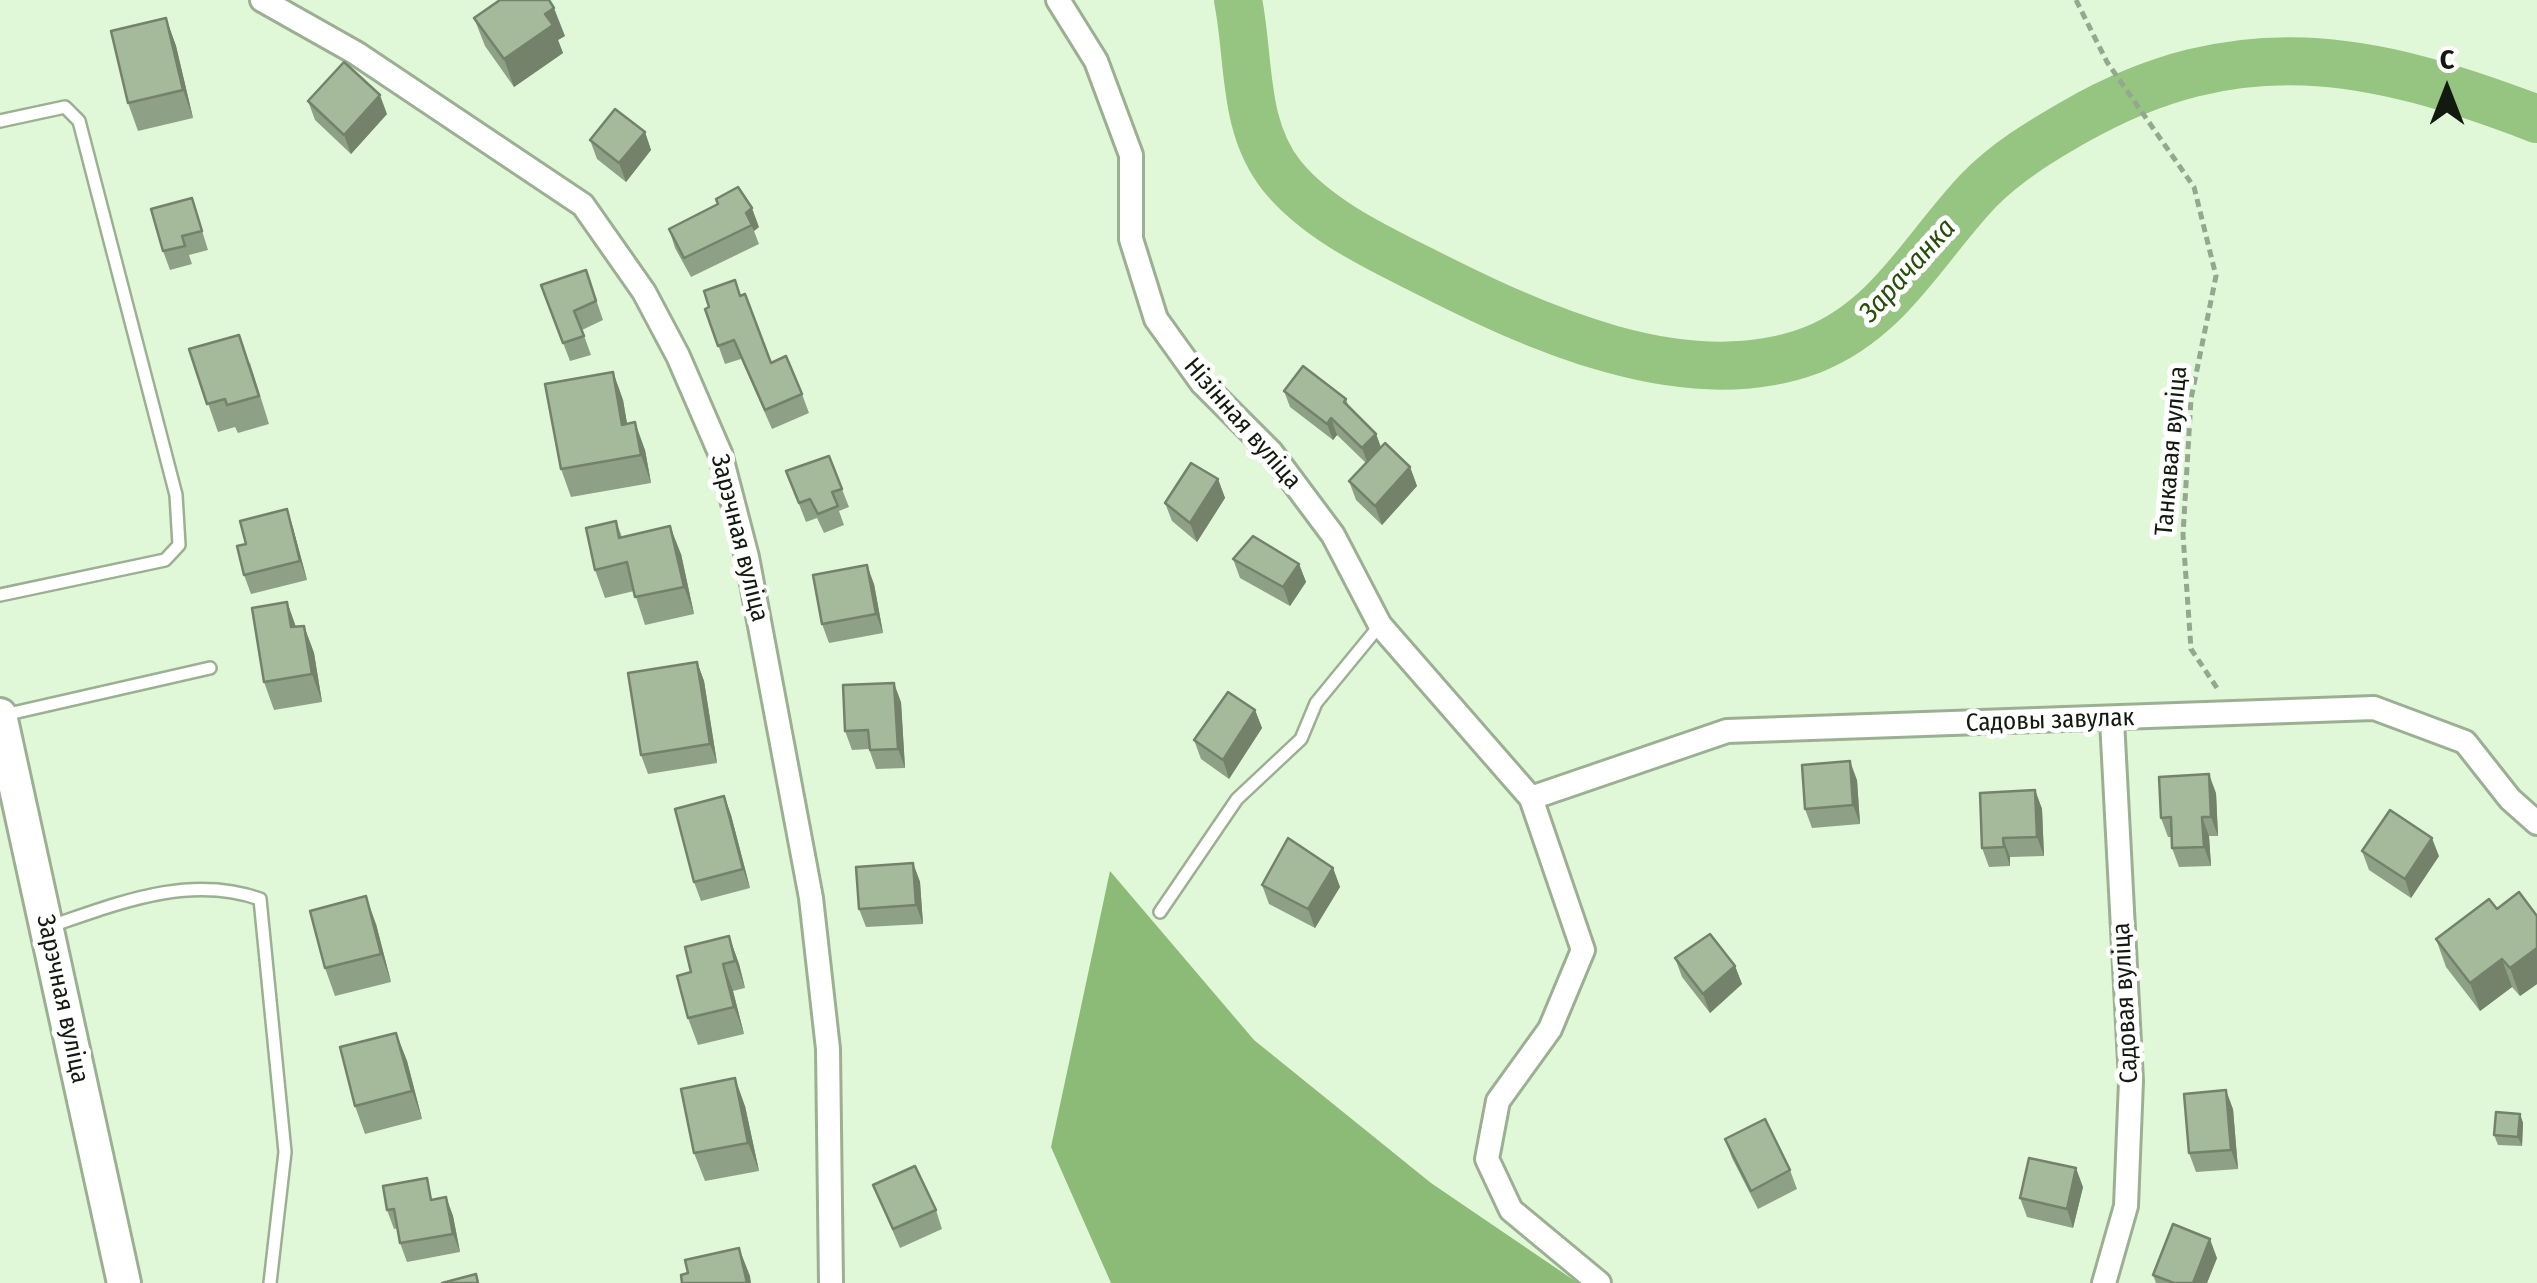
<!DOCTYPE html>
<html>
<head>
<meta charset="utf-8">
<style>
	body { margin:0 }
	#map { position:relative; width:2537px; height:1283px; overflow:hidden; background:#e1f8d8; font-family:"Fira Sans Condensed",sans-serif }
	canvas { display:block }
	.north { position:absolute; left:2397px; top:40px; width:100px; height:100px; -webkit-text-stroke:8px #fff; paint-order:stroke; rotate:0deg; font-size:28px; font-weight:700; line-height:40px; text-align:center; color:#121a0f }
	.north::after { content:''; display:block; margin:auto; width:35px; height:45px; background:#121a0f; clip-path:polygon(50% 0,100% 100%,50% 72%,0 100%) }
</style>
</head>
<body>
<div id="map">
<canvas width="2537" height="1283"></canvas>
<div class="north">С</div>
</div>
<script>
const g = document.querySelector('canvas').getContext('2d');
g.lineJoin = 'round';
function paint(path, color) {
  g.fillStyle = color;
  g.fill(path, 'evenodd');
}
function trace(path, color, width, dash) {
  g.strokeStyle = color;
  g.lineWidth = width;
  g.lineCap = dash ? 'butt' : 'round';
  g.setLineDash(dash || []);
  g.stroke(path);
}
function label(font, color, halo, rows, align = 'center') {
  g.font = font + ' "Fira Sans Condensed",sans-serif';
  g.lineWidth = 10;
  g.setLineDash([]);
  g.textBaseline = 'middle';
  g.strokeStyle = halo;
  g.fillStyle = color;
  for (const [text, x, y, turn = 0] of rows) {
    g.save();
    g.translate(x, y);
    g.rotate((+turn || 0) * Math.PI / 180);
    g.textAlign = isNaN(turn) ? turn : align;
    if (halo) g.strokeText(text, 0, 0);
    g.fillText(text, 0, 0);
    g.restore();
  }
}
paint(new Path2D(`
	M 1110,871 L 1254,1040 L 1431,1183 L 1578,1283 L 1111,1283 L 1051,1147 Z`), '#8cba77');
trace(new Path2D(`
	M 1238,0 C 1250,60 1242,126 1282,176 C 1317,219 1374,246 1422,270 C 1532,326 1686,398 1812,350 C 1889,320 1924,248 1978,191 C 2006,162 2041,141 2076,121 C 2238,29 2370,55 2537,119`), '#96c481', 48);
const lane = new Path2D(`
	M 0,121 L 65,107 L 79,121 L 176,495 L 179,545 L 165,560 L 0,595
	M 4,715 L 210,668
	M 1160,912 L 1237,799 L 1301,739 L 1316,703 L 1380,625
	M 51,926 C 119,903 189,874 260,899 L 285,1152 L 270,1283`);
const street = new Path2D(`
	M 262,0 L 356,53 L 583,205 L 644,292 L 678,356 L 720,453 L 747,557 L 811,898 L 828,1049 L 831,1283
	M 1058,0 L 1096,61 L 1131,155 L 1131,239 L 1156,319 L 1202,383 L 1271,452 L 1333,535 L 1380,625 L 1531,798 L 1583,950 L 1550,1029 L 1498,1101 L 1487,1159 L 1511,1210 L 1599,1283
	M 1531,798 L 1727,731 L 2374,708 L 2465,742 L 2510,799 L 2537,823
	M 2104,1283 L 2126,1206 L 2131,1081 L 2112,720`);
const secondary = new Path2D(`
	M 0,715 L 124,1283`);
trace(lane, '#9bb092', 16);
trace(street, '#9bb092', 28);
trace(secondary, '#9bb092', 38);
trace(new Path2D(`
	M 2076,0 L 2107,62 L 2194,187 L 2216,276 L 2191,399 L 2183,535 L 2191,649 L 2217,688`), '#95a78e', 5, [8, 5]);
trace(lane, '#fff', 11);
trace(street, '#fff', 22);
trace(secondary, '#fff', 32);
paint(new Path2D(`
	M 166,18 L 176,46 L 193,118 L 138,131 L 128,103 Z
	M 474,18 L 565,36 L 558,40 L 563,53 L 514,87 L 485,46 Z
	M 308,101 L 387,114 L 351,154 L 315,120 Z
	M 645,132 L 651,150 L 626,182 L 597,159 L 590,140 Z
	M 192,198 L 208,250 L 189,255 L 192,264 L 170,270 L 163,251 Z
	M 718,204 L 759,227 L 754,231 L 759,244 L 691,277 L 675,248 L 669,229 Z
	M 586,270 L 603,320 L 582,330 L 591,355 L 570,361 L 541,285 Z
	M 740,296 L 771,363 L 802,394 L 809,413 L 772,429 L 741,359 L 725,364 L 705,309 Z
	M 189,349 L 250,363 L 269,424 L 238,433 L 235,427 L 218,432 Z
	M 613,372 L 623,400 L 627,424 L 645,450 L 651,483 L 571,497 L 561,469 Z
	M 1284,391 L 1346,399 L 1349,408 L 1376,434 L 1381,447 L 1410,467 L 1417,486 L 1382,525 L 1356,500 L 1349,481 L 1366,463 L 1337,435 L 1333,440 L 1290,407 Z
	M 829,456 L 849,507 L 839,511 L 844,525 L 824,533 L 817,518 L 806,522 L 786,471 Z
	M 1218,479 L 1225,498 L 1197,542 L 1172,521 L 1165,503 Z
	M 616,521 L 622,537 L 681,554 L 694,614 L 645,625 L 634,591 L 605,598 L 595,570 Z
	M 293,528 L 307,580 L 251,594 L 244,575 L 246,544 Z
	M 1233,559 L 1299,564 L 1306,582 L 1290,606 L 1240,578 Z
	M 874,584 L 883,633 L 829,643 L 822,624 Z
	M 287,602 L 296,627 L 304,626 L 314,653 L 322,702 L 274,710 L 264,682 Z
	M 697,662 L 704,681 L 717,763 L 648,774 L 641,755 Z
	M 901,702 L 905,768 L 876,769 L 869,749 L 852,750 L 845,731 Z
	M 1255,710 L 1262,728 L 1229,779 L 1201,759 L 1194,740 Z
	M 1857,780 L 1860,824 L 1812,828 L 1805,809 Z
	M 2035,790 L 2042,809 L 2044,856 L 2010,857 L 2010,866 L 1989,867 L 1982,848 Z
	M 2216,793 L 2218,836 L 2209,836 L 2211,866 L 2179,867 L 2172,848 L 2172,837 L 2168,837 L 2161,818 Z
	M 724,796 L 731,815 L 750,888 L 701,901 L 694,882 Z
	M 2362,851 L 2439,856 L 2411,898 L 2369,870 Z
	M 913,863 L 920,882 L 923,924 L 866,927 L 859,909 Z
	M 1333,868 L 1340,887 L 1315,928 L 1269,904 L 1262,885 Z
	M 2497,909 L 2537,916 L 2537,984 L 2520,996 L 2512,987 L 2480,1011 L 2446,967 L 2436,939 Z
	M 376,924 L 391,982 L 335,996 L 325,968 Z
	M 729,936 L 739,964 L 745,988 L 733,991 L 744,1034 L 698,1045 L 688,1018 L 691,972 Z
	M 1675,958 L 1735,966 L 1742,984 L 1710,1013 L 1682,977 Z
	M 396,1033 L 407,1061 L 422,1119 L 365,1134 L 355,1106 Z
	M 745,1106 L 759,1171 L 705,1181 L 694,1153 Z
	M 2233,1109 L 2238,1169 L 2196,1172 L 2189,1153 Z
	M 2520,1114 L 2523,1123 L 2522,1146 L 2498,1145 L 2494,1135 Z
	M 1725,1139 L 1790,1170 L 1797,1189 L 1758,1209 L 1732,1158 Z
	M 873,1185 L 936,1210 L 942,1229 L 900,1248 Z
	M 2083,1187 L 2073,1228 L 2027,1217 L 2020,1198 Z
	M 446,1197 L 453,1216 L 460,1252 L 407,1262 L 400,1243 L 398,1228 L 394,1229 L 387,1210 Z
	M 2217,1258 L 2207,1283 L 2156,1283 L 2153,1275 Z`), '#8ea085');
paint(new Path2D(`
	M 554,8 L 565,36 L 558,40 L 563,53 L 514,87 L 504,59 L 545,14 Z
	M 166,18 L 176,46 L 193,118 L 183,90 Z
	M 380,95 L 387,114 L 351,154 L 344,135 Z
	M 645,132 L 651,150 L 626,182 L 619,163 Z
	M 752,208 L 759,227 L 754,231 L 746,213 Z
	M 613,372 L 623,400 L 632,452 L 622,425 Z
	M 1331,418 L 1337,435 L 1333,440 L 1327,424 Z
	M 635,422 L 645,450 L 651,483 L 641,455 Z
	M 1376,434 L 1382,451 L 1368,464 L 1362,448 Z
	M 1410,467 L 1417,486 L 1382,525 L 1375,506 Z
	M 1218,479 L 1225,498 L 1197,542 L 1190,523 Z
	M 287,509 L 293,528 L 307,580 L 300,561 Z
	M 670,526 L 681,554 L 694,614 L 684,587 Z
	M 1299,564 L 1306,582 L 1290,606 L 1283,587 Z
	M 867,565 L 874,584 L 883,633 L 876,614 Z
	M 287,602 L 297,630 L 291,627 Z
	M 304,626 L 314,653 L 322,702 L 312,674 Z
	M 697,662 L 704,681 L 717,763 L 710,744 Z
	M 894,683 L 901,702 L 905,768 L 898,749 Z
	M 1255,710 L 1262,728 L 1229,779 L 1223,760 Z
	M 1850,761 L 1857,780 L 1860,824 L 1853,805 Z
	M 2209,774 L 2216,793 L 2218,836 L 2211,817 Z
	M 2035,790 L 2042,809 L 2044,856 L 2037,837 Z
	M 724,796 L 731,815 L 750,888 L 743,869 Z
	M 2202,817 L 2209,836 L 2211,866 L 2204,847 Z
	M 2003,838 L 2010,857 L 2010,866 L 2004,847 Z
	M 2432,838 L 2439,856 L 2411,898 L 2405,879 Z
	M 913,863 L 920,882 L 923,924 L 916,905 Z
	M 1333,868 L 1340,887 L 1315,928 L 1308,909 Z
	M 366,896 L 376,924 L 391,982 L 381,954 Z
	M 729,936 L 739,964 L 745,988 L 735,961 Z
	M 2537,948 L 2537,984 L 2520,996 L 2510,968 Z
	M 2502,959 L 2512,987 L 2480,1011 L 2470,983 Z
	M 723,964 L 733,991 L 744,1034 L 734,1007 Z
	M 1735,966 L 1742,984 L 1710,1013 L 1703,994 Z
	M 396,1033 L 407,1061 L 422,1119 L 412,1091 Z
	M 735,1078 L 745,1106 L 759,1171 L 748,1143 Z
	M 2226,1090 L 2233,1109 L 2238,1169 L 2231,1150 Z
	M 2520,1114 L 2523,1123 L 2522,1146 L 2518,1137 Z
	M 2076,1168 L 2083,1187 L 2073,1228 L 2067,1209 Z
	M 446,1197 L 453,1216 L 460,1252 L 453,1234 Z
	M 2210,1239 L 2217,1258 L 2207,1283 L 2193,1283 Z
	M 739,1248 L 750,1276 L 751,1283 L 747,1283 Z`), '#74826c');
const building = new Path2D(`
	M 500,0 L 549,0 L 554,8 L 545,14 L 553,25 L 504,59 L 474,18 Z
	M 166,18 L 183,90 L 128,103 L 111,31 Z
	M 344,62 L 380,95 L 344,135 L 308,101 Z
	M 615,109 L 645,132 L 619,163 L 590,140 Z
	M 738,187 L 752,208 L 746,213 L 752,225 L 684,258 L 669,229 L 718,204 L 716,199 Z
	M 192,198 L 202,231 L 182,236 L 185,246 L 163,251 L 151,209 Z
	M 586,270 L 596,301 L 574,311 L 584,336 L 563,343 L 541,285 Z
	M 735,280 L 740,296 L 745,294 L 771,363 L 786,356 L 802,394 L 765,410 L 734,340 L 718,346 L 705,309 L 709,307 L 704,291 Z
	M 239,335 L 259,396 L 227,405 L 225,399 L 207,404 L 189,349 Z
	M 1303,366 L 1346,399 L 1344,402 L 1376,434 L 1362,448 L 1331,418 L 1327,424 L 1284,391 Z
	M 613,372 L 622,425 L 635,422 L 641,455 L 561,469 L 545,384 Z
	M 1385,443 L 1410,467 L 1375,506 L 1349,481 Z
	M 829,456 L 842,489 L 832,492 L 838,506 L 818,514 L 810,499 L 799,503 L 786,471 Z
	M 1191,463 L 1218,479 L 1190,523 L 1165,503 Z
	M 287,509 L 300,561 L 244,575 L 237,546 L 246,544 L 240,521 Z
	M 616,521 L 619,538 L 670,526 L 684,587 L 635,597 L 627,562 L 595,570 L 586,528 Z
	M 1253,536 L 1299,564 L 1283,587 L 1233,559 Z
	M 867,565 L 876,614 L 822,624 L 813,575 Z
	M 287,602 L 291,627 L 304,626 L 312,674 L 264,682 L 252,608 Z
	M 697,662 L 710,744 L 641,755 L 628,673 Z
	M 894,683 L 898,749 L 870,750 L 868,730 L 845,731 L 843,685 Z
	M 1228,692 L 1255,710 L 1223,760 L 1194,740 Z
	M 1850,761 L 1853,805 L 1805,809 L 1802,765 Z
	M 2209,774 L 2211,817 L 2202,817 L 2204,847 L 2172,848 L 2171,817 L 2161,818 L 2159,777 Z
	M 2035,790 L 2037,837 L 2003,838 L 2004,847 L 1982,848 L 1980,793 Z
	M 724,796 L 743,869 L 694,882 L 675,809 Z
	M 2390,810 L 2432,838 L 2405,879 L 2362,851 Z
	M 1288,838 L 1333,868 L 1308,909 L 1262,885 Z
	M 913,863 L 916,905 L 859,909 L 856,867 Z
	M 2519,892 L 2537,916 L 2537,948 L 2510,968 L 2502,959 L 2470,983 L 2436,939 L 2489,899 L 2497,909 Z
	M 366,896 L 381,954 L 325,968 L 310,911 Z
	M 1710,934 L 1735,966 L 1703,994 L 1675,958 Z
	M 729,936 L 735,961 L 723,964 L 734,1007 L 688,1018 L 677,976 L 691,972 L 685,947 Z
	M 396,1033 L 412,1091 L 355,1106 L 340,1047 Z
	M 735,1078 L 748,1143 L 694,1153 L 681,1089 Z
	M 2226,1090 L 2231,1150 L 2189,1153 L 2184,1094 Z
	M 2496,1112 L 2520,1114 L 2518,1137 L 2494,1135 Z
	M 1765,1119 L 1790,1170 L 1751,1191 L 1725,1139 Z
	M 2029,1158 L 2076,1168 L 2067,1209 L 2020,1198 Z
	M 915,1166 L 936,1210 L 893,1229 L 873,1185 Z
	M 427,1178 L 431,1200 L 446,1197 L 453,1234 L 400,1243 L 394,1209 L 387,1210 L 383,1186 Z
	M 2173,1224 L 2210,1239 L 2193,1283 L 2174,1283 L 2153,1275 Z
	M 739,1248 L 747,1283 L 682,1283 L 681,1275 L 688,1273 L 685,1260 Z
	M 476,1274 L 478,1283 L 442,1283 Z`);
paint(building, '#a5ba9b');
trace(building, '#74826c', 2.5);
label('25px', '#121a0f', '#fff', [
	["Нізінная вуліца",1242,424,49],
	["Танкавая вуліца",2172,451,-85],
	["Зарэчная вуліца",739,538,76],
	["Садовы завулак",2050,721,-2],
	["Зарэчная вуліца",62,999,78],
	["Садовая вуліца",2126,1003,-93]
]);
label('italic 28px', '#254e07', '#fff', [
	["Зарачанка",1908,271,-48]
]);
</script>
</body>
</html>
